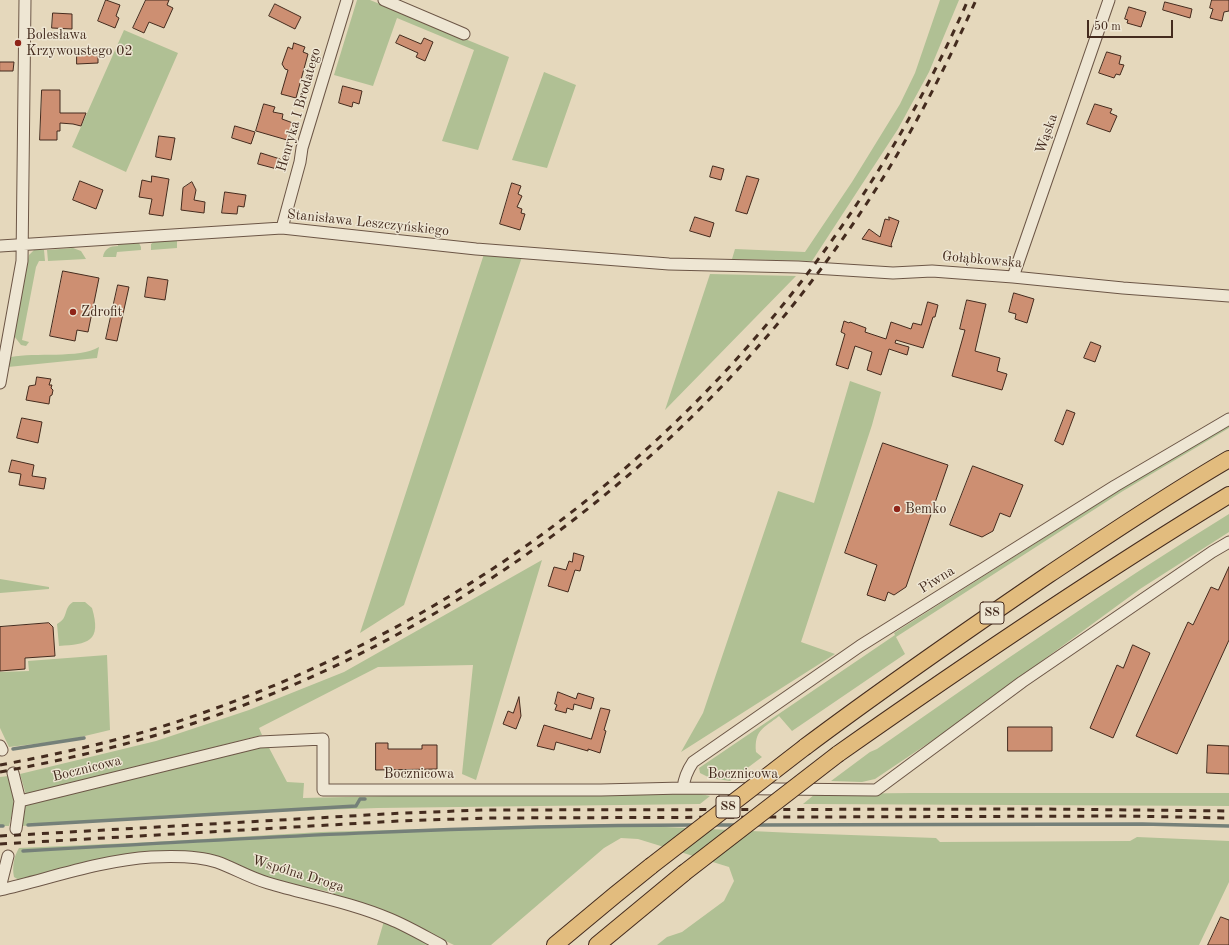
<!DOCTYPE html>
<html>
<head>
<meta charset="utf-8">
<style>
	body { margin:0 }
	#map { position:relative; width:1229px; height:945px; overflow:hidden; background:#e5d8bc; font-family:"Old Standard TT",serif }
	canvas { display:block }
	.scale { position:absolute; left:1087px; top:20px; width:86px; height:18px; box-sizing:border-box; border:2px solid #442b1e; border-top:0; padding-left:5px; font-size:12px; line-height:14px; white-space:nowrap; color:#442b1e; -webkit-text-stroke:3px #eee6d3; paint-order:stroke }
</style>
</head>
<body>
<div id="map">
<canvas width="1229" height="945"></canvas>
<div class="scale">50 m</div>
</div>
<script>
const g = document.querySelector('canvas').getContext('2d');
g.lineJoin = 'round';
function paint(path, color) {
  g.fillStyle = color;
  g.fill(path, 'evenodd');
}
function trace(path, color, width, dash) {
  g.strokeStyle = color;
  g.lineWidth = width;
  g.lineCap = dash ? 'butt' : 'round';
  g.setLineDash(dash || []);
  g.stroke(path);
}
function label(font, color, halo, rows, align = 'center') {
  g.font = font + ' "Old Standard TT",serif';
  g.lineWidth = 3;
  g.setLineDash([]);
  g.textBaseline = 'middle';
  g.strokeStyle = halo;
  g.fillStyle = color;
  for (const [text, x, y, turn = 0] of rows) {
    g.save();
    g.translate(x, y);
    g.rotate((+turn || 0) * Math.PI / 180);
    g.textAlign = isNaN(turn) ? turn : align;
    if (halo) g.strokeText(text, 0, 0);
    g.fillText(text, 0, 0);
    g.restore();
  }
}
paint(new Path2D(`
	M 357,0 L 370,0 L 509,57 L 478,150 L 442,141 L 474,50 L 397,18 L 373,86 L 334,75 Z
	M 940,0 L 959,0 L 929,72 L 898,129 L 812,261 L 732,259 L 735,249 L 805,252 L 852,182 L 900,104 L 915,73 Z
	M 124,30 L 178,53 L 126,172 L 72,147 Z
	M 544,72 L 576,85 L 547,168 L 512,160 Z
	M 177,239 L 177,248 L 151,250 L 151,244 L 155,241 Z
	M 139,243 L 141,247 L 141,250 L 117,252 L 116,257 L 103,257 C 104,249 110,246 118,246 L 118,244 Z
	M 73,248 L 81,251 L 86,259 L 48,261 L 47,250 Z
	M 34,250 L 44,250 L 45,261 L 39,261 L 36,267 L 22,340 L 29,342 L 26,346 L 21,345 L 14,336 L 29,255 Z
	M 484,254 L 522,257 L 404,605 L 360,633 Z
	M 710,274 L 796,276 L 665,410 Z
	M 99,347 L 97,358 L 8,367 L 11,357 C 35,352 79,359 99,347 Z
	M 850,381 L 881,392 L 872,425 L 801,642 L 835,654 L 681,752 L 703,713 L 778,491 L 814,503 Z
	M 1229,423 L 1229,428 L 1123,491 L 896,637 L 905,654 L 792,731 L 779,716 C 764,728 754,730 756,752 L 762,757 L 730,781 L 710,778 L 700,773 L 699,768 L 895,635 L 894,633 L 1126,486 Z
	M 1229,514 L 1229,532 L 1140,589 L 945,732 L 875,779 L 862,782 L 831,781 L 870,752 L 877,749 C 993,668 1109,588 1229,514 Z
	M 542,560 L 476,780 L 462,774 L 473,665 L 378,667 L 259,728 L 262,735 L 26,795 L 20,774 L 156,741 L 249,710 L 344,672 Z
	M 0,579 L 49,587 L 49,589 L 0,593 Z
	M 73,602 L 85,602 L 92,608 C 102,642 88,644 59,646 L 57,624 C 69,618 63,608 73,602 Z
	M 107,655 L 110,730 L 68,740 L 9,747 L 0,728 L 0,672 L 29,671 L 28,661 Z
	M 267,744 L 287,782 L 304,783 L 303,798 L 476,794 L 669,793 L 701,794 L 710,796 L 700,804 L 378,808 L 173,815 L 22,826 L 25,803 Z
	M 8,776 C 16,797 15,804 9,826 L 0,826 L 0,777 Z
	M 912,793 L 1229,793 L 1229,806 L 803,804 L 815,794 Z
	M 602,824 L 794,833 L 936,838 L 940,842 L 1130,841 L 1137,837 L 1229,841 L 1229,882 L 1199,945 L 657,945 L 667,937 L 682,932 L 724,901 L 734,881 L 729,867 L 638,839 L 621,838 L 604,848 L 491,945 L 454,945 L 431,934 L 326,891 L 271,881 L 209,856 L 156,851 L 94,863 L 19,880 L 14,877 C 12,867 14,856 19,848 L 153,842 L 321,832 Z
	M 384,921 L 435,945 L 377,945 Z`), '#b0c094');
trace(new Path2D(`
	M 13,749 L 84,738
	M 28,825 L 356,806 L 360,799 L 365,799
	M 713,825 L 737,825
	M 755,825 L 1142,824 L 1229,826
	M 0,826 L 3,826
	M 23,851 C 247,838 471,825 695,825`), '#758079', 3.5);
const building = new Path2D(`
	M 106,0 L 120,5 L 116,16 L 119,18 L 115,28 L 98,21 Z
	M 146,0 L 169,0 L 167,5 L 173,8 L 164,28 L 149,22 L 144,33 L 133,28 Z
	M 1212,0 L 1229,0 L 1229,11 L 1224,12 L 1222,21 L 1210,18 L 1213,9 L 1210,8 Z
	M 1165,2 L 1192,9 L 1190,18 L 1163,10 Z
	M 275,4 L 301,17 L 295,29 L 269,16 Z
	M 1129,7 L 1146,12 L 1141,27 L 1127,23 L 1128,20 L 1125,19 Z
	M 53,13 L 72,14 L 72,29 L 52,28 Z
	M 400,35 L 421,44 L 424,38 L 433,42 L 425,61 L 416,57 L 418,53 L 396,43 Z
	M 294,43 L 305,47 L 303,52 L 308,54 L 296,98 L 281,94 L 288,70 L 285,69 L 282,64 L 288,47 L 292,49 Z
	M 77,49 L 98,49 L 98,63 L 77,64 Z
	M 1107,52 L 1121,56 L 1119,64 L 1124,65 L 1120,75 L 1116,74 L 1114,78 L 1099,73 Z
	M 0,62 L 14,62 L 13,71 L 0,71 Z
	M 343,86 L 362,91 L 359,104 L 353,102 L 352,107 L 339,103 Z
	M 42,90 L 60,90 L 60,113 L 86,113 L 81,126 L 73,124 L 60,123 L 60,131 L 57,131 L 57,140 L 40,140 Z
	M 264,104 L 275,107 L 273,112 L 283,114 L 282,119 L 293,123 L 287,140 L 256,131 Z
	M 1095,104 L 1112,109 L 1110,113 L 1117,116 L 1110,132 L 1087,124 Z
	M 235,126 L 255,132 L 251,144 L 232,138 Z
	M 159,136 L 175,138 L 171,160 L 156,157 Z
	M 261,153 L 280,159 L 277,169 L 258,164 Z
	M 713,166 L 724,169 L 721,180 L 710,177 Z
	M 152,176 L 169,179 L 163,216 L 149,214 L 152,199 L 139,197 L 142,180 L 151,182 Z
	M 747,176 L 759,179 L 747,214 L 736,211 Z
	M 80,181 L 103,190 L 96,209 L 73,200 Z
	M 192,182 L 196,190 L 194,200 L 205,202 L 204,213 L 181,210 L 183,188 Z
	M 512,183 L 521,186 L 518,194 L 522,196 L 517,207 L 522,209 L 521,213 L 525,214 L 520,230 L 500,224 Z
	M 225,192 L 246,195 L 244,207 L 238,206 L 237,214 L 222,213 Z
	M 695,217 L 714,223 L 710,237 L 690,231 Z
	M 889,217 L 899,221 L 891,245 L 892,247 L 862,239 L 869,229 L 880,237 L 885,219 L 889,220 Z
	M 63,271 L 99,278 L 88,332 L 77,330 L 75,341 L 50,336 Z
	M 148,277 L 168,280 L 165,300 L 145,297 Z
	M 118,285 L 129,287 L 117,341 L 106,339 Z
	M 1014,293 L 1034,299 L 1027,323 L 1015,319 L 1016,314 L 1009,312 Z
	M 967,300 L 986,304 L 975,351 L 1000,358 L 997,371 L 1007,374 L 1002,390 L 952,376 L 965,330 L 960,329 Z
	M 928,302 L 938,305 L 935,317 L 933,317 L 923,348 L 896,340 L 895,343 L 909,347 L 907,355 L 889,349 L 881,375 L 867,370 L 872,352 L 855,346 L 848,369 L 836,365 L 845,334 L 841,332 L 844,321 L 849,323 L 850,322 L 866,328 L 865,332 L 886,339 L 891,322 L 911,329 L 913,323 L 921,325 Z
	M 1091,342 L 1101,346 L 1095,362 L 1084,358 Z
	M 37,377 L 51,379 L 49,385 L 52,385 L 51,388 L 53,390 L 52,395 L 50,396 L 49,404 L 26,400 L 29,386 L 35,385 Z
	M 1067,410 L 1075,413 L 1063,445 L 1055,441 Z
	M 22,418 L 42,422 L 38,443 L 17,438 Z
	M 883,443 L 948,465 L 906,587 L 894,595 L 888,592 L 885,601 L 867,595 L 877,565 L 845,553 Z
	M 12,460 L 34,465 L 32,476 L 46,478 L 44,489 L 19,485 L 21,474 L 9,472 Z
	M 973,466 L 1023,485 L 1010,517 L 1000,513 L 993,531 L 982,537 L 950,525 Z
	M 574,553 L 584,556 L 580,571 L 575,570 L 568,592 L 548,586 L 554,567 L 566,570 L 569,561 L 572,562 Z
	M 1229,567 L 1229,640 L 1177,754 L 1136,736 L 1188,622 L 1193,625 L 1211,587 L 1218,590 Z
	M 49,623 L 53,627 L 55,656 L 25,658 L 25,669 L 0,671 L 0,627 Z
	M 1133,645 L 1150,653 L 1113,738 L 1090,728 L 1117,665 L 1123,668 Z
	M 558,692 L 576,699 L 578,693 L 594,698 L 591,709 L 574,704 L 573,710 L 567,708 L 566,713 L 555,710 L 557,705 L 555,704 Z
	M 519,697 L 521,716 L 516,729 L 503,724 L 508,711 L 513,713 Z
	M 601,708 L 610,710 L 604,730 L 606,731 L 600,753 L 588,749 L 588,751 L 556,742 L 554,750 L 537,746 L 544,725 L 591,739 Z
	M 1008,727 L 1052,727 L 1052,751 L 1008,751 Z
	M 376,743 L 388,743 L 388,749 L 422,749 L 422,745 L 437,745 L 437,769 L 376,770 Z
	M 1208,745 L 1229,746 L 1229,774 L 1207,773 Z
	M 1221,917 L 1229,920 L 1229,945 L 1208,945 Z`);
paint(building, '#cd8f72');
trace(building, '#442b1e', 1);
const minor = new Path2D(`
	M 384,0 L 464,34
	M 282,228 L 300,162 L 302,148 L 347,0
	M 0,246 L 282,228 L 476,249 L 669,264 L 798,267 L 893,273 L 932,271 L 1013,277 L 1123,288 L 1229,296
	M 1013,277 L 1109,0
	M 0,383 L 22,261 L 25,0
	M 0,746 L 2,750
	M 13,773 L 20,801 L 16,829
	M 683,788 C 684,778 687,771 693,762 L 860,646 L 1115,486 L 1229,419
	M 20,801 L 260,742 L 323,739 L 323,790 L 601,790 L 683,788 L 876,790 L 1022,682 L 1212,552 L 1229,542
	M 0,888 L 8,856
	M 0,890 C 48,879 102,860 151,857 C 171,856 199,856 217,862 C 234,868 250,878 268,883 C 308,895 350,902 390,919 C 407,926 424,936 441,945`);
const highway = new Path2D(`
	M 805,747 C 885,687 966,631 1048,575 C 1108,535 1167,495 1229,459
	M 838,754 C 966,664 1096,576 1229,495
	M 555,945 L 615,895 L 651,866
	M 597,945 L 684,873`);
trace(minor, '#6c5646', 13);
trace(highway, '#442b1e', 18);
trace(minor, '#eee6d3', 11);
trace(highway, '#e2bc7e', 16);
trace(new Path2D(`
	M 0,765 C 64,753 127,739 188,718 C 541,598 818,342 968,0
	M 0,772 C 75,758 149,740 220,714 C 480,620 708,443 861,212 C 906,145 943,74 976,0
	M 0,836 L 403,813 L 485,810 L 1043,809 L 1229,811
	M 0,844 L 399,821 L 488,818 L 1125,816 L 1229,818`), '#442b1e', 3, [7, 7]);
const highwayBridge = new Path2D(`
	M 651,866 L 805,747
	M 684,873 L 838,754`);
trace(highwayBridge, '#442b1e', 18, []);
trace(highwayBridge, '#e2bc7e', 16);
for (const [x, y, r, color] of [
	[18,43,4,"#8f2418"],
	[73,312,4,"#8f2418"],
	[897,509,4,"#8f2418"]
]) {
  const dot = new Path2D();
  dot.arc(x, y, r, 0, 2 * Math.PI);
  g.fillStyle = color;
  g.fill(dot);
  trace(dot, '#eee6d3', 1.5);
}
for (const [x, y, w] of [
	[992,613,24],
	[728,807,24]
]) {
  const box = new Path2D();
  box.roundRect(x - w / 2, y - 11, w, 22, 3);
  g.fillStyle = '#eee6d3';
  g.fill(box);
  trace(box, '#442b1e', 1);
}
label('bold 13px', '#442b1e', null, [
	["S8",992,613],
	["S8",728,807]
]);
label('14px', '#442b1e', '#eee6d3', [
	["Bolesława",26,35],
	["Krzywoustego 02",26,51],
	["Zdrofit",81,312],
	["Bemko",905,509]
], 'left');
label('14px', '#442b1e', '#eee6d3', [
	["Henryka I Brodatego",299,110,-74],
	["Wąska",1047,134,-71],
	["Stanisława Leszczyńskiego",368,223,6],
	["Gołąbkowska",982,260,5],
	["Piwna",937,580,-32],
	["Bocznicowa",87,769,-14],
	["Bocznicowa",419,774],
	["Bocznicowa",743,774],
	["Wspólna Droga",298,874,17]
]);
</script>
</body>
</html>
